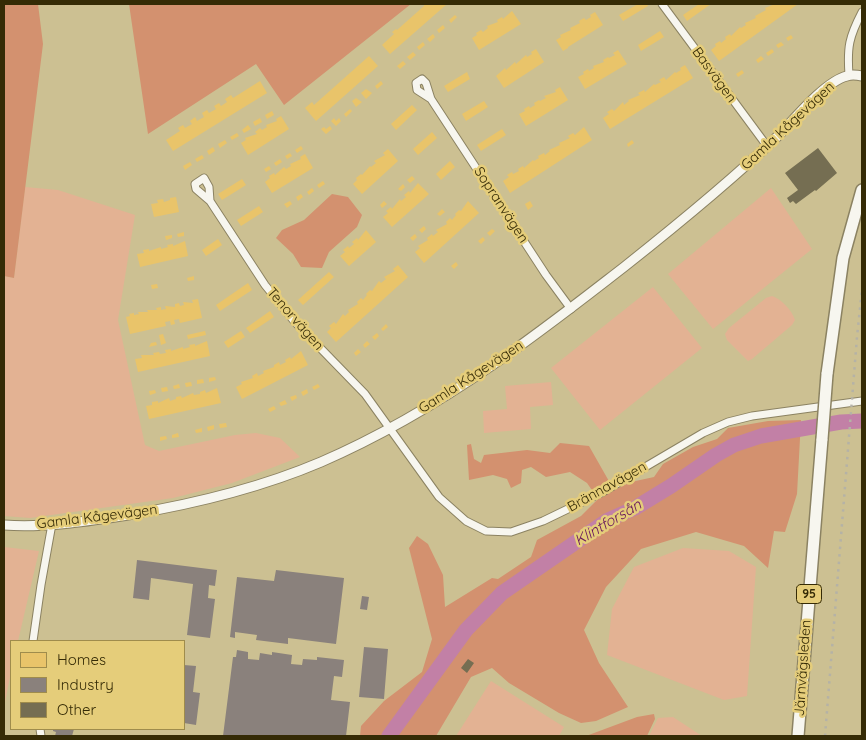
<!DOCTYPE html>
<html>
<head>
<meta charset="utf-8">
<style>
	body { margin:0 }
	#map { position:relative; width:866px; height:740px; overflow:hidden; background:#ccc092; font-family:Quicksand,sans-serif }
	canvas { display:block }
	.frame { position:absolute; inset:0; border:5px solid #352b06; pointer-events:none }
	.legend { position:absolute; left:10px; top:640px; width:175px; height:90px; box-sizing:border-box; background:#e5cd7a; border:1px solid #9f8c4c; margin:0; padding:6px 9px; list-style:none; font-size:15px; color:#352b06 }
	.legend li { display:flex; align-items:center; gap:10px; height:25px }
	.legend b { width:25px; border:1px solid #9f8c4c }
</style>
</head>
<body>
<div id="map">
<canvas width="866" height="740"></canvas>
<div class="frame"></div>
<ul class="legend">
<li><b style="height:14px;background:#e9c46a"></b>Homes</li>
<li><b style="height:14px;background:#8a817c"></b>Industry</li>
<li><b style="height:14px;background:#756e52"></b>Other</li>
</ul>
</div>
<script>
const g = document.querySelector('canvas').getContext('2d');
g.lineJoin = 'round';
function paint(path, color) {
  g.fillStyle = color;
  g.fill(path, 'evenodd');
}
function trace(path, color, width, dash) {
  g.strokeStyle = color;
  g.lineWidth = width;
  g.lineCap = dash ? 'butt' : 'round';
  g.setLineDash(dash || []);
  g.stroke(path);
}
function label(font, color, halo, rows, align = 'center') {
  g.font = font + ' Quicksand,sans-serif';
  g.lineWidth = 5;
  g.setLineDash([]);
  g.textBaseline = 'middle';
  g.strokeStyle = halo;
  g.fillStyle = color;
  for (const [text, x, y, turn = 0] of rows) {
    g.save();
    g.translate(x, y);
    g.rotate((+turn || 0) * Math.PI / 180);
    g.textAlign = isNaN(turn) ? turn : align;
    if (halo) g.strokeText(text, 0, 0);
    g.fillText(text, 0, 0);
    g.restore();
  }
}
paint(new Path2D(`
	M 25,187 L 58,190 L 135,215 L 118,320 L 145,445 L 159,451 L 235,435 L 256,433 L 280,438 L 300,457 L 232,483 L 173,498 L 30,518 L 4,516 L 4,276 L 14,278 Z
	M 771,188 L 812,249 L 713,329 L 668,274 Z
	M 653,287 L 702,348 L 600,430 L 551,368 Z
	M 772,296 C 781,299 792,310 795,320 L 792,325 L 752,359 L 748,361 L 727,340 L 725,334 L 729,328 L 766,298 Z
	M 551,382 L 553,405 L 530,407 L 531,429 L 484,433 L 483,411 L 507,409 L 505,386 Z
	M 4,547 L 39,551 L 18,641 L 11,641 L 11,672 L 4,707 Z
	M 683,548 L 729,551 L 756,567 L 747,696 L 724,700 L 607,655 L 612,609 L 634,567 Z
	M 491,681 L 564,727 L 559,736 L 456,736 Z
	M 673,717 L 702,736 L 649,736 L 658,718 Z`), '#e3b293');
paint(new Path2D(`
	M 4,4 L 38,4 L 43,44 L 14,278 L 4,276 Z
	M 129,4 L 411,4 L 284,105 L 256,64 L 148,134 Z
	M 332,194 L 348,197 L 362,215 L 357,227 L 329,252 L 322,268 L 301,267 L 293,254 L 276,238 L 282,230 L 304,220 Z
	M 801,420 L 797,494 L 785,532 L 774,531 L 768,568 L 744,546 L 696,532 L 641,549 L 606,587 L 584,630 L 599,663 L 628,707 L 596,721 L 581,723 L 559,713 L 509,683 L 492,668 L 471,677 L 436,736 L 360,736 L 361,726 L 384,701 L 422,672 L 432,639 L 409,548 L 417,536 L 428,544 L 443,575 L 445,607 L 492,578 L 498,579 L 531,557 L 537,540 L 581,516 L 598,499 L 587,483 L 570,472 L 546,477 L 531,467 L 522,470 L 521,483 L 511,488 L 507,479 L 493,475 L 469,480 L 467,445 L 471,444 L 474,459 L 481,463 L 484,455 L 527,450 L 550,453 L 560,443 L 589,446 L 614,490 L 631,482 L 654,477 L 663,464 L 693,447 L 717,439 L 728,428 L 768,421 Z
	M 654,714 L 655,719 L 647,736 L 586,736 L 637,717 Z`), '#d3916f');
paint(new Path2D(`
	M 424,4 L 447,4 L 390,54 L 382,45 L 394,34 L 392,32 L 396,29 L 397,30 L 424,6 Z
	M 638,4 L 647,4 L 648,6 L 623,21 L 619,15 Z
	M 699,4 L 711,4 L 687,21 L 683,15 Z
	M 775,4 L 798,4 L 719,61 L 711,50 L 716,46 L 715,44 L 720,41 L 721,43 L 726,39 L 725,37 L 730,34 L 731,36 L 740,27 L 741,28 L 746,25 L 745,23 L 756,18 L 755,16 L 766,10 L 765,8 Z
	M 512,11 L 521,24 L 479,50 L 472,38 L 477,35 L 476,33 L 481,30 L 483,32 L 488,28 L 487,26 L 498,22 L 497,20 L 502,17 L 503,19 Z
	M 595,12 L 603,25 L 568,47 L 568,48 L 563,51 L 556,40 L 561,37 L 560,35 L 571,30 L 570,28 L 580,23 L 579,21 L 584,18 L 586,20 L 591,17 L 590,15 Z
	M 455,15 L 457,17 L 451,23 L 449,20 Z
	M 443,25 L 445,28 L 439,33 L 437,30 Z
	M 660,31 L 664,37 L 641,51 L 638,45 Z
	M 433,34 L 435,37 L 430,42 L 427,39 Z
	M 791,35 L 793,38 L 788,41 L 786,38 Z
	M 423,42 L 425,45 L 419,50 L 417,47 Z
	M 781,42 L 784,45 L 778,48 L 776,45 Z
	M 536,49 L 544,62 L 504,88 L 496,76 L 505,68 L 506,70 L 515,62 L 516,64 L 526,55 L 527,57 L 532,54 L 531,52 Z
	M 772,49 L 774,52 L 768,56 L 766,53 Z
	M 618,50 L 627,64 L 585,89 L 578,77 L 584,74 L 583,72 L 588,69 L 589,71 L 594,68 L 593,66 L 604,62 L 603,60 L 608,57 L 609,58 L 615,55 L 613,53 Z
	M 413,52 L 416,55 L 410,60 L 407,57 Z
	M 369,56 L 378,66 L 316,121 L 305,108 L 312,102 L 314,105 Z
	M 761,56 L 764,59 L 758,63 L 756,60 Z
	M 403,61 L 406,64 L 400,69 L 397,66 Z
	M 685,65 L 693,78 L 610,129 L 603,118 L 609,114 L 607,112 L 612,109 L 614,111 L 623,102 L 624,105 L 629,101 L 628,100 L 640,95 L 638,93 L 644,90 L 645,92 L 654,84 L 655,85 L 661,82 L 659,80 L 664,77 L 666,80 L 675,72 L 676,73 L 681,70 L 680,68 Z
	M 742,70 L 744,73 L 738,77 L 736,74 Z
	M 467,72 L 470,79 L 448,92 L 444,86 Z
	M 260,81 L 267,93 L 173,151 L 166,140 L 180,131 L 178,128 L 183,125 L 185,128 L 192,124 L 190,121 L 195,117 L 197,121 L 204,117 L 202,113 L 207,110 L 209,113 L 216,109 L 214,106 L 219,103 L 221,106 L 227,102 L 225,99 L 231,95 L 233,98 Z
	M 381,81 L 383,84 L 377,89 L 375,86 Z
	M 560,87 L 568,100 L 526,126 L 519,114 L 525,111 L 524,109 L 529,106 L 530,108 L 535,105 L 534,103 L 539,100 L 540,101 L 546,98 L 544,96 L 556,92 L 555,90 Z
	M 366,89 L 372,93 L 366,99 L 361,93 Z
	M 356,98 L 362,102 L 356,107 L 352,101 Z
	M 484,101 L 488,107 L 466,121 L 462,114 Z
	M 412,105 L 417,110 L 396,130 L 391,124 Z
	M 350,109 L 352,111 L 346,117 L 344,114 Z
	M 272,111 L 274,115 L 267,119 L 265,115 Z
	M 281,116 L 289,129 L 248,155 L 241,143 L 246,140 L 245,138 L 257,134 L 255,132 L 260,128 L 262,130 L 267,127 L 266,125 L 277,121 L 276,119 Z
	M 260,118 L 262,122 L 255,126 L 253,122 Z
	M 334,118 L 336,121 L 339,118 L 341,121 L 336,126 L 331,121 Z
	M 248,125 L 251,129 L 244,133 L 242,130 Z
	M 330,126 L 332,129 L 326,134 L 321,129 L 324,127 L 326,129 Z
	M 584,127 L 592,140 L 510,193 L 503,181 L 509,177 L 507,175 L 512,172 L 513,174 L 519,171 L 518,169 L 523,166 L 524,168 L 533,160 L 534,161 L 539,158 L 538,156 L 544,153 L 545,155 L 550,151 L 549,150 L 560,145 L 559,143 L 570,138 L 568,136 L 573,133 L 575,135 Z
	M 502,129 L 506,135 L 481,151 L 477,145 Z
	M 432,132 L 437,138 L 418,155 L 413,149 Z
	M 237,133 L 239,136 L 232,140 L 230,137 Z
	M 225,140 L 227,143 L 220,148 L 218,144 Z
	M 632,140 L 634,143 L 628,147 L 627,144 Z
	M 301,146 L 303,149 L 297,153 L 295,150 Z
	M 213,147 L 215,151 L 209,155 L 207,151 Z
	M 388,149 L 398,161 L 362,194 L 353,184 L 357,180 L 356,178 L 361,174 L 362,175 L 370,166 L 371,167 L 376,163 L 374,161 L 385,155 L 383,153 Z
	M 290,153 L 292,156 L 287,159 L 285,156 Z
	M 305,154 L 313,168 L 272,193 L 265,182 L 270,178 L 269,176 L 274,173 L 275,175 L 284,167 L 286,169 L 291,166 L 290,164 L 301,159 L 300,157 Z
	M 202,155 L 204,158 L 197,162 L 195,159 Z
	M 280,159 L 282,162 L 276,166 L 274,163 Z
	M 450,161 L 455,167 L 441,180 L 436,174 Z
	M 190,162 L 192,165 L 185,170 L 183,166 Z
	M 269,166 L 271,169 L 266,172 L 264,169 Z
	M 412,176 L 415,179 L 410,183 L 407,180 Z
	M 242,179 L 246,185 L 222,200 L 218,194 Z
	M 323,181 L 325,184 L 319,188 L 317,185 Z
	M 418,183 L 429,194 L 392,227 L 383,217 L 388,213 L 386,211 L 391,207 L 392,209 L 400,199 L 401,201 L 406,197 L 404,195 L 409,191 L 410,193 Z
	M 403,184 L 405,187 L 401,191 L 398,189 Z
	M 312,188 L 314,191 L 309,195 L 307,192 Z
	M 301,194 L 303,197 L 298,201 L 296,197 Z
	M 176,197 L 179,212 L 154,217 L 151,204 L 158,203 L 157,200 L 163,199 L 164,202 L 170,200 L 170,198 Z
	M 290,201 L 292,204 L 287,208 L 284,204 Z
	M 384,201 L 387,204 L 382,208 L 380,205 Z
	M 468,201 L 479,213 L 424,263 L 415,252 L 420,248 L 418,246 L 428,240 L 427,238 L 432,234 L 433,236 L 438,232 L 436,230 L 447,224 L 446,222 L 450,218 L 452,220 L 456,215 L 455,214 L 459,210 L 461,211 Z
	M 530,201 L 533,206 L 528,210 L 525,204 Z
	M 259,206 L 263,212 L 241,226 L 237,220 Z
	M 442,209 L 445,212 L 440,216 L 437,214 Z
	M 424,226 L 426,229 L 422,233 L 419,230 Z
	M 492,229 L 495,231 L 490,236 L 487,233 Z
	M 366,230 L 376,242 L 349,266 L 340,256 L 345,252 L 343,250 L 348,246 L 349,248 L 354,244 L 352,242 L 357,238 L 358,240 Z
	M 184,232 L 184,236 L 178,237 L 177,234 Z
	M 415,234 L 417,237 L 413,241 L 410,238 Z
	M 172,235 L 172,238 L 166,240 L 165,236 Z
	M 483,237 L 485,240 L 481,244 L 478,241 Z
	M 218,239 L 222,245 L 206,256 L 202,250 Z
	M 185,241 L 188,256 L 140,267 L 137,254 L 144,253 L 143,250 L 149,249 L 149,251 L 161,247 L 161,249 L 168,247 L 167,245 L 173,244 L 173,246 Z
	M 456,262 L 458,265 L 454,269 L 451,266 Z
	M 398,265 L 408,277 L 336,342 L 327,332 L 331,328 L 329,326 L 334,322 L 336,324 L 343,314 L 345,316 L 349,312 L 348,310 L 358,304 L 357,302 L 361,298 L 363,300 L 367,295 L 366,294 L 370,290 L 372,291 L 379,281 L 381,283 L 386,279 L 384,277 L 395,271 L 393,269 Z
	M 329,272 L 334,277 L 303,305 L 298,300 Z
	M 194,276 L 194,280 L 188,281 L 187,278 Z
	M 248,283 L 252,290 L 220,311 L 216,305 Z
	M 157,284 L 158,288 L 152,289 L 151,285 Z
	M 198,299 L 202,318 L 180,323 L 179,319 L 174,320 L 175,324 L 171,325 L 170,321 L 165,322 L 166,326 L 130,334 L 126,317 L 130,316 L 129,314 L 134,313 L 134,315 L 139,314 L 138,312 L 148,312 L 147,310 L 157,310 L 156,308 L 161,307 L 161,310 L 166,309 L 165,306 L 175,307 L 175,304 L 179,303 L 180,306 L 184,305 L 183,302 L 193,303 L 192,300 Z
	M 270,311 L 274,317 L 250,333 L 246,328 Z
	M 386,324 L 388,327 L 383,331 L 381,329 Z
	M 205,331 L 206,335 L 188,339 L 187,335 Z
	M 241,331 L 245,337 L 228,348 L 224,342 Z
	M 377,333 L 379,336 L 375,340 L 372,337 Z
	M 163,334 L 166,343 L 161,345 L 159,335 Z
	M 207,341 L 210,356 L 138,372 L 135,359 L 142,358 L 141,355 L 154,355 L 153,353 L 159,352 L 160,354 L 166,353 L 165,350 L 171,349 L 171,351 L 183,347 L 183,349 L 190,347 L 189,345 L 195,344 L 195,346 Z
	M 367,341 L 370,344 L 365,348 L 363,345 Z
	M 156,342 L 157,345 L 149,347 L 151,343 Z
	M 358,349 L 361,352 L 356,356 L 354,353 Z
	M 301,351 L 308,365 L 242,399 L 236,387 L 242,384 L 241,382 L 253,378 L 252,376 L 257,373 L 258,376 L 264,373 L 263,371 L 274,367 L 274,365 L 279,362 L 280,365 L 286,362 L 285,360 L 290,357 L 291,359 Z
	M 215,377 L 216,380 L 209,382 L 209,378 Z
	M 203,379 L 204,383 L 197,384 L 197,380 Z
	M 191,382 L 192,386 L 186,387 L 185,383 Z
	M 179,384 L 180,388 L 174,389 L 173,386 Z
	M 318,384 L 320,387 L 314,390 L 312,387 Z
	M 167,387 L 168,391 L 162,392 L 161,388 Z
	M 217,388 L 221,403 L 149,419 L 146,406 L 152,405 L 152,402 L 158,401 L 158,403 L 169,398 L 170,401 L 176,399 L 176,397 L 181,396 L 182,398 L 193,393 L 194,395 L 200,394 L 200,392 L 205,390 L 206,393 Z
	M 307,389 L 308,393 L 303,396 L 301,392 Z
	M 155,390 L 156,393 L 150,395 L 149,391 Z
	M 296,395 L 297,398 L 292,401 L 290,397 Z
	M 285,400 L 287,404 L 281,406 L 279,403 Z
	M 274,406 L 276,409 L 270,412 L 268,409 Z
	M 226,423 L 227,427 L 220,428 L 219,424 Z
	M 214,425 L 214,429 L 208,431 L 207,427 Z
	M 202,428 L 202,432 L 196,433 L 195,430 Z
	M 178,433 L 179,437 L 172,438 L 172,435 Z
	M 166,436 L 167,439 L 160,441 L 160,437 Z`), '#e9c46a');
paint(new Path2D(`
	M 137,560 L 217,570 L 215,586 L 209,585 L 208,598 L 215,599 L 210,638 L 187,635 L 193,584 L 151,578 L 149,600 L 133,598 Z
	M 276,570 L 344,578 L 336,644 L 288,638 L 288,644 L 256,640 L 257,635 L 235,632 L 235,638 L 230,637 L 237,577 L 274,581 Z
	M 362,596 L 369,597 L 367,610 L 360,609 Z
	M 364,647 L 388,649 L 384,699 L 359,697 Z
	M 237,650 L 248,652 L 248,659 L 259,660 L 260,653 L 272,655 L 272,652 L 292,655 L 291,664 L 302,665 L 303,659 L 317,660 L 317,657 L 344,660 L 342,677 L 334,676 L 331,700 L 350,702 L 346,736 L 223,736 L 233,657 L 236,657 Z
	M 184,665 L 196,666 L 193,692 L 200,693 L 196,725 L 184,723 Z
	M 53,729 L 74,729 L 72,736 L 55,736 L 56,732 L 53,731 Z`), '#8a817c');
trace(new Path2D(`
	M 389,736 L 466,630 L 502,593 L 608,520 L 635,508 L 671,486 L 716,455 L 734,445 L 761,436 L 841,422 L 862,421`), '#c280a6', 15);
paint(new Path2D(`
	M 818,148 L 837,173 L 816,191 L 815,190 L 796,204 L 793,201 L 790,203 L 787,198 L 798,190 L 785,173 Z
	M 468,659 L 474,663 L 467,673 L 461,668 Z`), '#756e52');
const minor = new Path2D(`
	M 662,4 L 767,146
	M 849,75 C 847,47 849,37 862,12
	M 431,99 L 417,90 L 416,83 L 422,79 L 426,83 L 431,99 L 546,275 L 571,309
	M 210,201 L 196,189 L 195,184 L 204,178 L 209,187 L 210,201 L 265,285 L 294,321 L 365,394 L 439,497 L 466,521 L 486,531 L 511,532 L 543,521 L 601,493 L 703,433 L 728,422 L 752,416 L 862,401
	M 33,641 L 41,585 L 52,524
	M 40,729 L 41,736`);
const tertiary = new Path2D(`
	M 4,525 C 45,528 88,521 128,515 C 194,504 260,488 321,462 C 381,436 437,403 491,366 C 537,335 580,301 624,267 C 677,225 731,181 780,134 C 796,117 826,81 847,76 C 852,74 857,75 862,76`);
const primary = new Path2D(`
	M 827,374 L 843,258 L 862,190
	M 798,736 L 822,439`);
trace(minor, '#8b8262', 9);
trace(tertiary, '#8b8262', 11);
trace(primary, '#8b8262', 14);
trace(minor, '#f7f6ef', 7);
trace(tertiary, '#f7f6ef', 9);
trace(primary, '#f7f6ef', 11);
trace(new Path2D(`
	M 825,736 L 857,337 L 862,289`), '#b5b2a6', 2.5, [2.5, 5]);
const primaryBridge = new Path2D(`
	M 822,439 L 827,374`);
trace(primaryBridge, '#8b8262', 14, []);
trace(primaryBridge, '#f7f6ef', 11);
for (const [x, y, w] of [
	[809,594,25]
]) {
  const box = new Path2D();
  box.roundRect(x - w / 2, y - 9.5, w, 19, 4);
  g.fillStyle = '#e5cd7a';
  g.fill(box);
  trace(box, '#352b06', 1);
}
label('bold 12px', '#352b06', null, [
	["95",809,594]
]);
label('14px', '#352b06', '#e5cd7a', [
	["Basvägen",714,75,54],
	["Gamla Kågevägen",788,126,-43],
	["Sopranvägen",501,205,57],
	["Tenorvägen",295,319,49],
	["Gamla Kågevägen",471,377,-33],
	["Brännavägen",607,487,-29],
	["Gamla Kågevägen",97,517,-7],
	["Järnvägsleden",803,668,-86]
]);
label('italic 15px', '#67165d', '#e5cd7a', [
	["Klintforsån",608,523,-31]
]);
</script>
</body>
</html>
